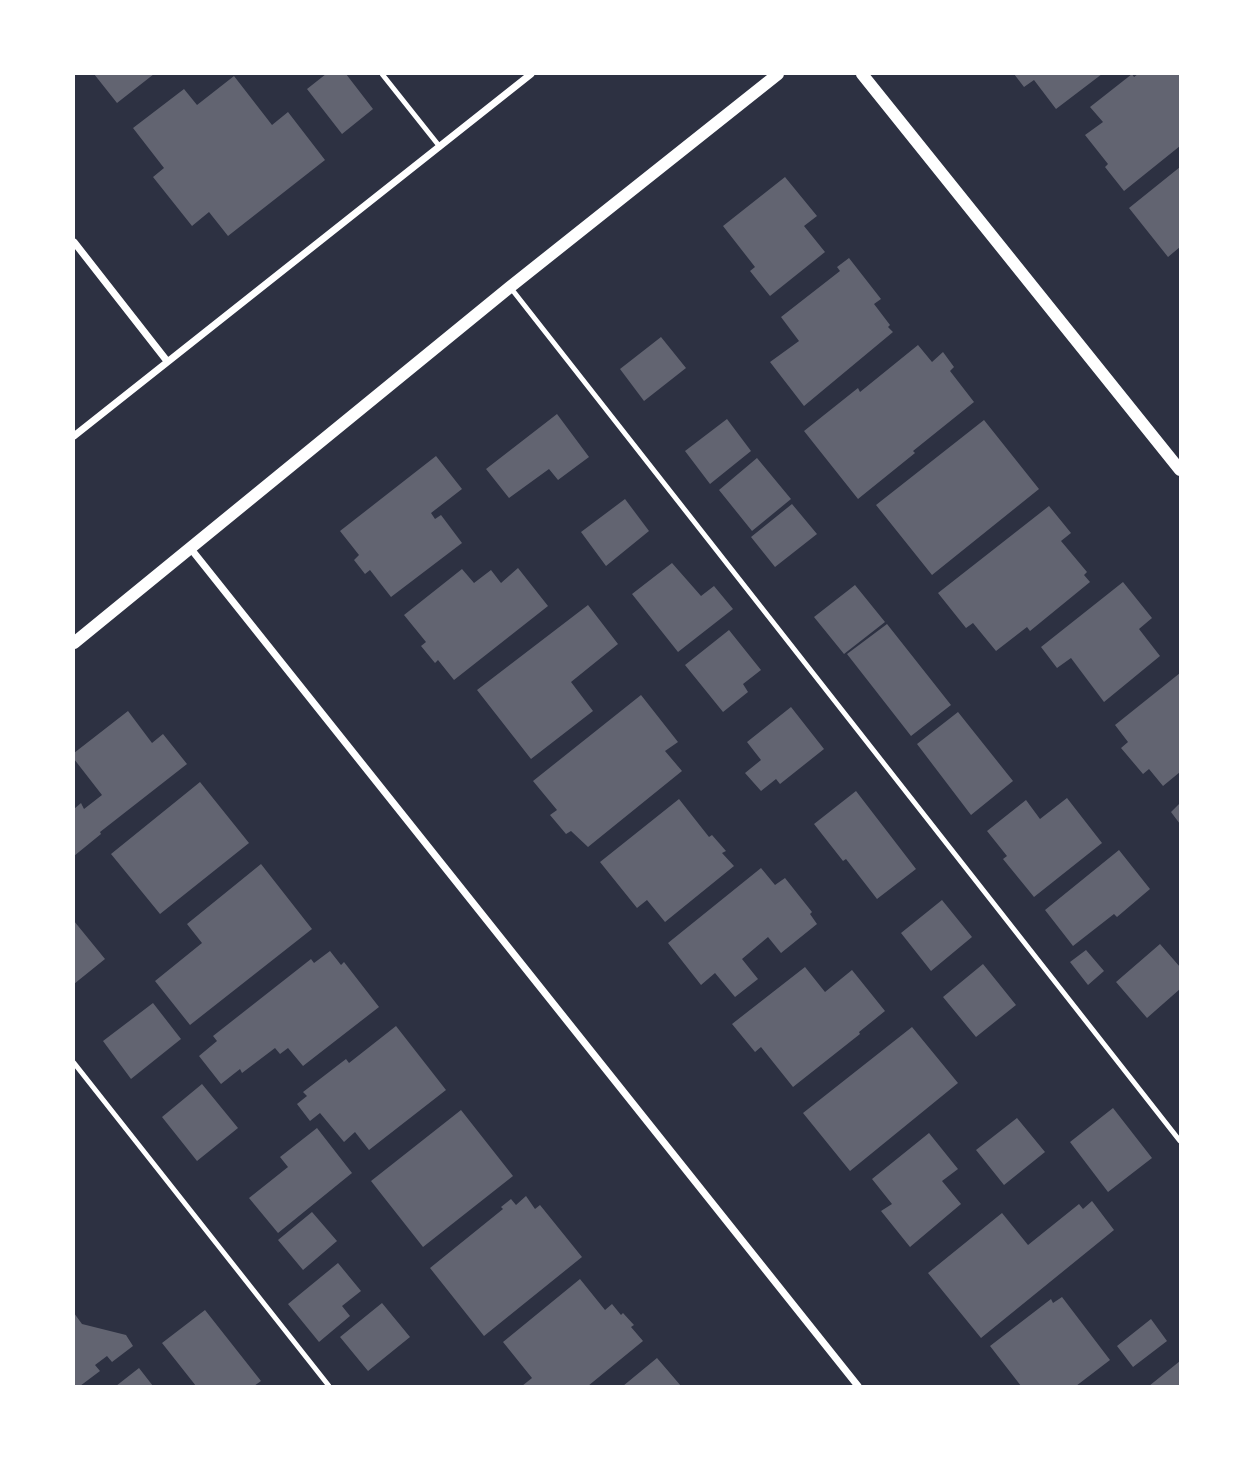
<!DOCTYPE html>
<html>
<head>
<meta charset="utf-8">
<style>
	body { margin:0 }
	#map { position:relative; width:1254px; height:1460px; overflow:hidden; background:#2d3142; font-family:Raleway,sans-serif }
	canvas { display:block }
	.frame { position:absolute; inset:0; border:75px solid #fff; pointer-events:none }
</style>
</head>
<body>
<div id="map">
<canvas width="1254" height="1460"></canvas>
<div class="frame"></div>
</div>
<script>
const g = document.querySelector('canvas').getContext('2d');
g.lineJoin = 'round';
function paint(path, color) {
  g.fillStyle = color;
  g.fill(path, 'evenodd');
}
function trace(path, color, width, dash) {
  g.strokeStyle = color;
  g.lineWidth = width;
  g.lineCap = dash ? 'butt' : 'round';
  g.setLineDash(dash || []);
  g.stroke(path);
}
paint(new Path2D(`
	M 94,74 L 154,74 L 117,103 Z
	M 326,74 L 346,74 L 373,109 L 342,134 L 307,89 Z
	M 1014,74 L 1102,74 L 1056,109 L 1034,80 L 1024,87 Z
	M 1132,74 L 1134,77 L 1138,74 L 1180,74 L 1180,146 L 1124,191 L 1105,167 L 1108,164 L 1085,135 L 1103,122 L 1090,107 Z
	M 234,76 L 272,125 L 288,112 L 325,160 L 228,236 L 209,212 L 192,226 L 153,177 L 164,168 L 133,128 L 184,89 L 197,105 Z
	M 1180,167 L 1180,247 L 1168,257 L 1129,208 Z
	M 785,177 L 817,216 L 804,226 L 825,252 L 770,296 L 750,271 L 755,267 L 723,226 Z
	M 849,258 L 881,299 L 874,304 L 890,325 L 888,327 L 893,332 L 804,406 L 770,362 L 799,341 L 781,317 L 840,271 L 837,267 Z
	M 661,337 L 686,368 L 644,401 L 620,369 Z
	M 918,345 L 932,362 L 943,352 L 954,367 L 950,371 L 974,402 L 913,451 L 915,453 L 858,499 L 804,431 L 858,388 L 860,392 Z
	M 557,414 L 589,457 L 558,480 L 549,469 L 509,498 L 486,469 Z
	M 727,419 L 751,451 L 710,484 L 685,451 Z
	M 984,420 L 1039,489 L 932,575 L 876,505 Z
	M 436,456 L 462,489 L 431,513 L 435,519 L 441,515 L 462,543 L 391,597 L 370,570 L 365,574 L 354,560 L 359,555 L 340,531 Z
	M 757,458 L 791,499 L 752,531 L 719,490 Z
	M 625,499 L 649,531 L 606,566 L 581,532 Z
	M 792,504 L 817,534 L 775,567 L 751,537 Z
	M 1049,506 L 1071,533 L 1061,541 L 1087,572 L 1084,575 L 1090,582 L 1030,631 L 1027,627 L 996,651 L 973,623 L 966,628 L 938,593 Z
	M 672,563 L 701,596 L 714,586 L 733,609 L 678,652 L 632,594 Z
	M 518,568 L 548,606 L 454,680 L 438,660 L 435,663 L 421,646 L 426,642 L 404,615 L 462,569 L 474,583 L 491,570 L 501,583 Z
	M 1123,582 L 1152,618 L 1139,629 L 1160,656 L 1104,702 L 1071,658 L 1057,668 L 1041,647 Z
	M 855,585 L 885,622 L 844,654 L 814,617 Z
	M 588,605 L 618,644 L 571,682 L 593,711 L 531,759 L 477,690 Z
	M 887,624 L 951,705 L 911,736 L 847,654 Z
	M 729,630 L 761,670 L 743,684 L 748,692 L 723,712 L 685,665 Z
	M 1180,673 L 1180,772 L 1163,786 L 1149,769 L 1143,774 L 1121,748 L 1128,742 L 1115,725 Z
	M 641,695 L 678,742 L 665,751 L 682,771 L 588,847 L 571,831 L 566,834 L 550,815 L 557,810 L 533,781 Z
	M 791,707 L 824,749 L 780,784 L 776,779 L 761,791 L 745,773 L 761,760 L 747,742 Z
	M 128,711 L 152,743 L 163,734 L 187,764 L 100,832 L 101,834 L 74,856 L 74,809 L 81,803 L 84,809 L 102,795 L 74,759 L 74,753 Z
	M 958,712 L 1013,781 L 971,815 L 917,744 Z
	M 200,782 L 249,843 L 160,914 L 111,854 Z
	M 856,791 L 916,869 L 877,899 L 846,859 L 843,861 L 814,824 Z
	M 1067,798 L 1102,843 L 1034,897 L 1003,859 L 1007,856 L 987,831 L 1026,800 L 1040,819 Z
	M 679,799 L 709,837 L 712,835 L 726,851 L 722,853 L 734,866 L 665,922 L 647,900 L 637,908 L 600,862 Z
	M 1180,803 L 1180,824 L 1171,812 Z
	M 1119,850 L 1150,889 L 1117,917 L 1114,914 L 1073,946 L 1045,910 Z
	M 261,864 L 312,929 L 190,1025 L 155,981 L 202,943 L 187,924 Z
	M 761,868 L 775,885 L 785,878 L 812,912 L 810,914 L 817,924 L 781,953 L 768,937 L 742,959 L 758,979 L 735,997 L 715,973 L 701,985 L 668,943 Z
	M 942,900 L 972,937 L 931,971 L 901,933 Z
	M 74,921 L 105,959 L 74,984 Z
	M 1160,944 L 1180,967 L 1180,989 L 1147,1018 L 1116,982 Z
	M 1086,950 L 1104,971 L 1088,985 L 1070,962 Z
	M 330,951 L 341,965 L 344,962 L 379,1007 L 303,1066 L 288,1048 L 280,1054 L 275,1048 L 242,1073 L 240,1069 L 221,1084 L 199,1056 L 217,1041 L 213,1036 L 311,959 L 314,963 Z
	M 983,964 L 1016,1005 L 976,1037 L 943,997 Z
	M 805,967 L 825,992 L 852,970 L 885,1011 L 859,1032 L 860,1034 L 793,1087 L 761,1047 L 755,1052 L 732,1024 Z
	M 153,1003 L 181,1039 L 131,1079 L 103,1041 Z
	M 396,1026 L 446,1090 L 369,1150 L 355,1132 L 344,1142 L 320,1113 L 310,1121 L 297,1104 L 307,1096 L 303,1092 L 346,1059 L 349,1063 Z
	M 912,1027 L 958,1083 L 850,1171 L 803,1113 Z
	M 202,1084 L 238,1128 L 197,1161 L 162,1117 Z
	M 1113,1108 L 1152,1158 L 1108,1192 L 1070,1142 Z
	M 461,1110 L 513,1176 L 423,1247 L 371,1181 Z
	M 1017,1118 L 1045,1152 L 1004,1185 L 976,1150 Z
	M 317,1128 L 352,1173 L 278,1233 L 249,1198 L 288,1167 L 280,1157 Z
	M 929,1133 L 958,1169 L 942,1181 L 961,1204 L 910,1247 L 881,1211 L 892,1204 L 872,1179 Z
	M 526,1196 L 535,1209 L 540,1205 L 582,1257 L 484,1336 L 430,1268 L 503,1209 L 501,1207 L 511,1199 L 516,1205 Z
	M 1092,1201 L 1114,1230 L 981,1338 L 928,1273 L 1002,1213 L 1028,1245 L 1079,1204 L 1083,1209 Z
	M 312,1212 L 337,1241 L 303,1270 L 278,1240 Z
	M 338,1263 L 361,1291 L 342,1306 L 350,1316 L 319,1342 L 288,1304 Z
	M 580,1279 L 605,1310 L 612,1304 L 621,1315 L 623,1313 L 634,1325 L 631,1327 L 643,1341 L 588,1386 L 522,1386 L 532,1378 L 503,1342 Z
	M 1062,1297 L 1110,1360 L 1076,1386 L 1021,1386 L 990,1346 L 1051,1299 L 1053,1303 Z
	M 382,1303 L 410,1337 L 368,1371 L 340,1337 Z
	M 205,1310 L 261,1381 L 254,1386 L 196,1386 L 162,1343 Z
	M 74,1313 L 82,1324 L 126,1335 L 133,1346 L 112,1362 L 107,1356 L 95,1365 L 100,1371 L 80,1386 L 74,1386 Z
	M 1151,1319 L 1167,1341 L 1133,1367 L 1117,1346 Z
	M 657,1358 L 681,1386 L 623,1386 Z
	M 1180,1361 L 1180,1386 L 1149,1386 Z
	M 139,1368 L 153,1386 L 116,1386 Z`), '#626471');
trace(new Path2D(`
	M 382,74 L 440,147
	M 510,287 L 1180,1141
	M 74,1063 L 329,1386`), '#fff', 5);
trace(new Path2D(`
	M 74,242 L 167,361
	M 74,436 L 531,74
	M 191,549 L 858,1386`), '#fff', 7);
trace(new Path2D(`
	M 862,74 L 1180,470
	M 74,643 L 510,287 L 778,74`), '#fff', 12);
</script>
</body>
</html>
